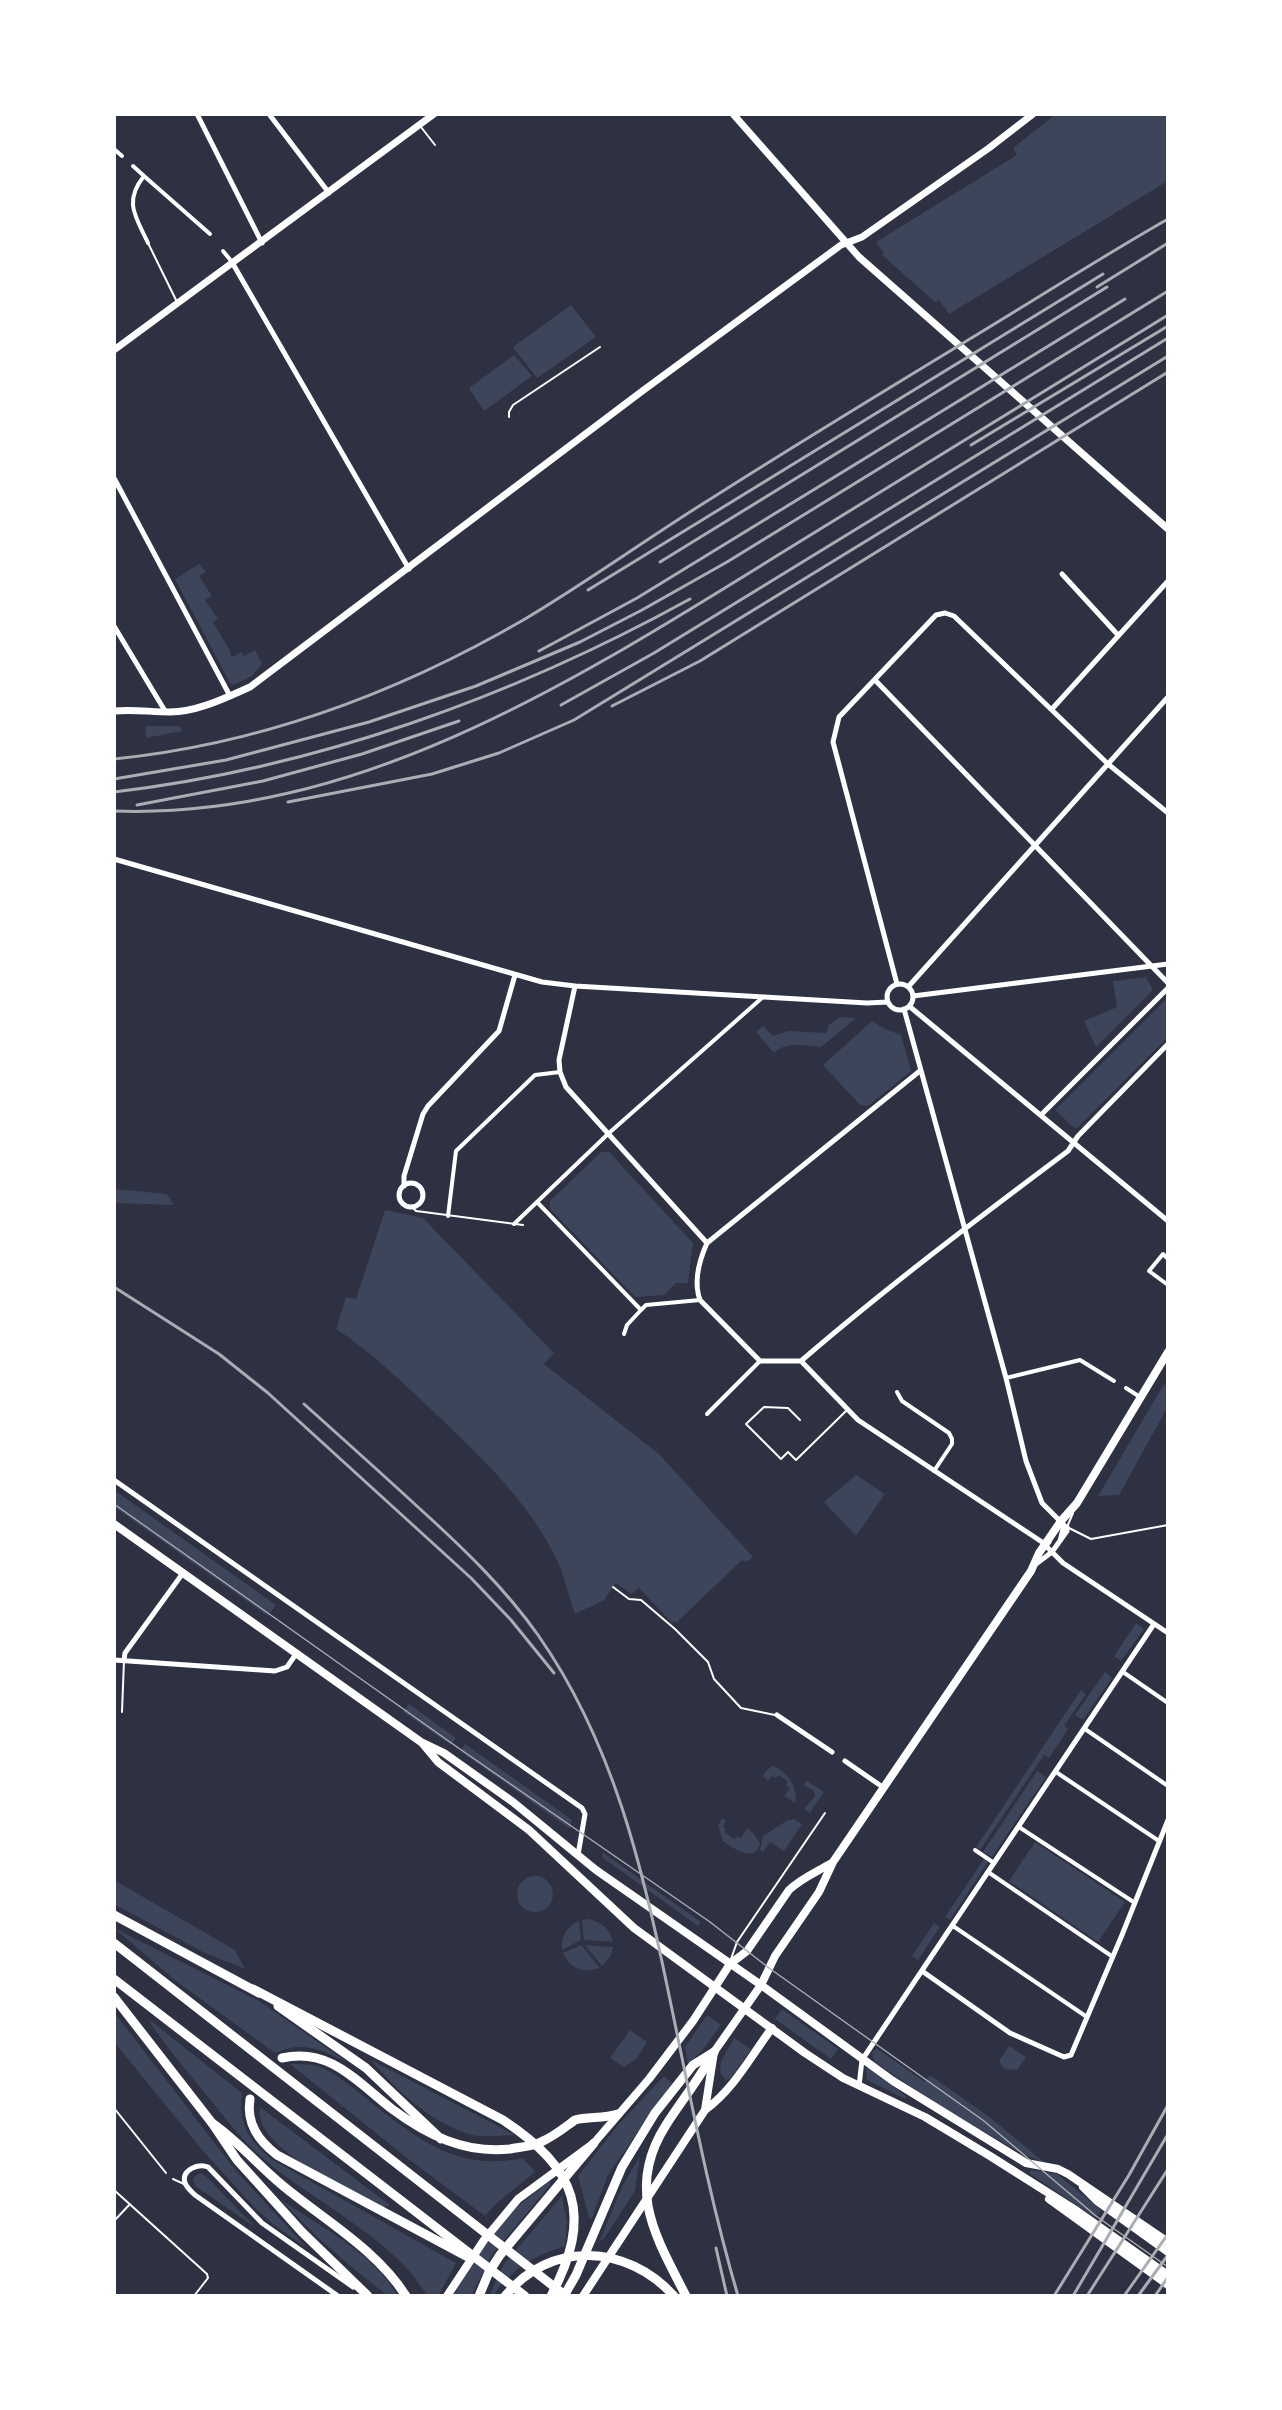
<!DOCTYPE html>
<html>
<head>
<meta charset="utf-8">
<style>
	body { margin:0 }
	#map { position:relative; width:1282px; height:2410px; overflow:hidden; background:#2d3142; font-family:Roboto,sans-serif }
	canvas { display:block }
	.frame { position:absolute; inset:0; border:116px solid #fff; pointer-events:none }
</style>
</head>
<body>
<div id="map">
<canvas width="1282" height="2410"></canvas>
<div class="frame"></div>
</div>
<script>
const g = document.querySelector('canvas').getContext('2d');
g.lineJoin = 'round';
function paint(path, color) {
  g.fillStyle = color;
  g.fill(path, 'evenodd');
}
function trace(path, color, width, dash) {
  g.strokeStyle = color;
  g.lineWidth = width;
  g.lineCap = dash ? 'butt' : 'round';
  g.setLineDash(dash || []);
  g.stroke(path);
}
paint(new Path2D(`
	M 1056,114 L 1168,114 L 1168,181 L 949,314 L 939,300 L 935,302 L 882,255 L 884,253 L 876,242 L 1017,155 L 1013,148 Z
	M 571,305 L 596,337 L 537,378 L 513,347 Z
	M 514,355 L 532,376 L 484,411 L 469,388 Z
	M 199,564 L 206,572 L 199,576 L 212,596 L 205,600 L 218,619 L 213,622 L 229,649 L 232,657 L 241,652 L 244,656 L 255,650 L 262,664 L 252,676 L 233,685 L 230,683 L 175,579 Z
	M 145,726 L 180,726 L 182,731 L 146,738 Z
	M 1146,977 L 1153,990 L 1096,1047 L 1084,1021 L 1117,1007 L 1113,981 Z
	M 1166,999 L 1168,999 L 1168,1037 L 1077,1128 L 1073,1127 L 1055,1110 Z
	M 840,1017 L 856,1018 L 821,1047 C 805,1046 786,1041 774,1053 L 756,1032 L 763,1026 L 773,1036 L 788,1031 L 826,1033 L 829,1025 Z
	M 872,1021 L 883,1028 L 901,1035 L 911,1071 L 868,1106 L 860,1105 L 823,1065 Z
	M 601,1152 L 609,1152 L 693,1243 L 688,1283 L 676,1283 L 664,1295 L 635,1297 L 550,1209 L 550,1201 Z
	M 114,1189 L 167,1194 L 174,1205 L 114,1203 Z
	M 385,1210 L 423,1218 L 554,1353 L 544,1364 L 659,1454 L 753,1557 L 746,1562 L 742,1560 L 676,1623 L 674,1621 L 672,1623 L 639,1588 L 631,1594 L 616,1583 L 604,1600 L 575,1614 C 569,1597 565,1579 558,1562 C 530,1503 483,1459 437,1415 C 404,1384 373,1353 336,1329 L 346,1297 L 356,1299 Z
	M 1164,1384 L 1168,1393 L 1168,1406 L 1119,1495 L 1098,1496 Z
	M 856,1475 L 885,1494 L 856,1536 L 824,1502 Z
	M 114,1490 L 276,1605 L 268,1616 L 114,1507 Z
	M 1136,1623 L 1144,1629 L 1121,1661 L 1114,1656 Z
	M 1105,1672 L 1112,1678 L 1083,1720 L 1075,1715 Z
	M 1081,1690 L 1086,1694 L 1064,1726 L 1068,1729 L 1049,1758 L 1044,1755 L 980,1850 L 976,1847 Z
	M 409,1704 L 456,1738 L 451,1745 L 403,1712 Z
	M 465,1744 L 572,1820 L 570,1829 L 460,1751 Z
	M 772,1766 C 786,1770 799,1788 795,1803 L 784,1796 L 790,1788 L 786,1785 L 788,1781 L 778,1775 L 776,1778 L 772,1776 L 768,1781 L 764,1777 L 764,1773 Z
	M 1037,1771 L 1046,1777 L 992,1857 L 983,1852 Z
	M 806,1780 L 824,1792 L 810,1813 L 804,1809 L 815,1796 L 813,1790 L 804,1786 Z
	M 722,1819 L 726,1820 L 723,1826 L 726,1829 L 724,1832 L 734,1839 L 737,1836 L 741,1838 L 747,1828 L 753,1833 L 760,1843 C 756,1864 733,1848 723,1841 L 718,1825 Z
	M 794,1819 L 802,1824 L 784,1851 L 770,1842 L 763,1852 L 760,1850 L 763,1836 L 788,1820 Z
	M 1035,1842 L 1125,1902 L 1098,1942 L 1009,1881 Z
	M 602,1852 L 701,1922 L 698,1926 L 603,1858 Z
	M 984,1859 L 988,1862 L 950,1920 L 945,1917 Z
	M517 1894a18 18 0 1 1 36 0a18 18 0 1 1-36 0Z
	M 114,1880 L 235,1950 L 245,1969 L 203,1952 L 114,1904 Z
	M 588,1919 C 601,1922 610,1928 613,1942 L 584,1940 L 582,1920 Z
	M 579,1920 L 581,1940 L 562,1950 C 561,1935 567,1927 579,1920 Z
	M 934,1923 L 940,1927 L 918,1960 L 912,1956 Z
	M 114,1928 L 259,2001 L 347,2062 C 321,2050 303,2040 275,2053 L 176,1981 Z
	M 581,1945 L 600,1968 C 584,1974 570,1969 563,1953 Z
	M 585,1945 L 613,1947 L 613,1948 L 610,1957 L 602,1966 Z
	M 782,2009 L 838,2049 L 831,2059 L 775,2019 Z
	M 114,2012 L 236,2171 L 307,2248 L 275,2226 L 255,2208 L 203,2151 L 114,2042 Z
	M 707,2015 L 721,2025 L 703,2050 L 688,2064 L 685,2047 Z
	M 147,2018 L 242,2093 C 238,2125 249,2139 271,2159 L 456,2263 L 438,2296 L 427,2296 C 399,2243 314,2201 267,2162 C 242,2141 221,2113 200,2087 C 182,2065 163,2043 147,2018 Z
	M 630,2030 L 647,2042 L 637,2058 L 624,2067 L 610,2058 Z
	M 734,2038 L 751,2049 L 731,2078 L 726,2080 L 720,2072 L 721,2061 Z
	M 1009,2046 L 1026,2057 L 1017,2070 L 1004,2069 L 999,2061 Z
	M 876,2048 L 925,2082 L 930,2075 L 992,2119 L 1045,2163 L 1021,2153 L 936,2104 L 874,2061 L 872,2053 Z
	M 371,2060 L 515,2135 C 502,2135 485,2138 472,2135 C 431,2123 398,2092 371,2060 Z
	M 290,2064 C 299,2064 310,2064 318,2066 C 336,2073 352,2087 367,2099 C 417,2139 457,2172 523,2158 L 535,2172 L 497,2203 L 485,2216 L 407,2158 Z
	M 866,2068 L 868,2068 L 907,2097 L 905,2099 L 867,2080 Z
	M 664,2076 L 672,2083 L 608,2175 L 592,2218 L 589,2218 L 578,2176 L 618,2125 Z
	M 260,2107 L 390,2205 L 383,2207 C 354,2191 251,2148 260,2107 Z
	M 640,2156 L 635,2191 L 605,2237 L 599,2242 L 623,2185 Z
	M 1031,2170 L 1057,2174 L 1101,2210 L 1096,2218 L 1029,2173 Z
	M 200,2173 L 206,2176 L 255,2227 L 195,2186 L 193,2178 Z
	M 549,2182 L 551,2184 L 492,2255 L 471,2296 L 454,2296 L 466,2269 L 515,2208 Z
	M 562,2196 L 567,2222 L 565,2246 C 535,2255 510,2270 493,2296 L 489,2296 L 504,2264 Z
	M 281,2200 C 321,2227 373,2253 398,2296 L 388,2296 L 354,2269 L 317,2237 Z`), '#3c4559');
trace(new Path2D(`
	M 421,127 L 435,145
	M 148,243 L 177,302
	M 509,417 L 509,412 L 513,405 L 600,347
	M 412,1207 L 416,1211 L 424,1212 L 523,1225
	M 800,1420 L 788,1408 L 764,1407 L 746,1424 L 781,1459 L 788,1452 L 796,1460 L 846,1411
	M 1073,1513 L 1067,1527 L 1091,1539 L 1168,1525
	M 613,1587 L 629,1599 L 641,1600 L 675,1629 L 708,1662 L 714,1679 L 741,1708 L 775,1715
	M 122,1712 L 124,1660
	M 731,1959 L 737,1942 L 825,1813
	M 114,2108 L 166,2173
	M 173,2179 L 184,2184
	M 114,2190 L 207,2274 L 208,2278 L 194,2296
	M 114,2221 L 130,2204`), '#fff', 2);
trace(new Path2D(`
	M 114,149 L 122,156
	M 133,166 L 144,176 C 123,202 136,217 148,243
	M 144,176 L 210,234
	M 223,251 L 232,262
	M 537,1202 L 641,1310 L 646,1305 L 700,1300
	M 448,1216 L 456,1151 L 535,1075 L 560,1072
	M 514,1224 L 609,1133 L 763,997
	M 1168,1259 L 1163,1254 L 1149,1271 L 1168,1285
	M 624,1334 L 627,1325 L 641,1310
	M 1006,1378 L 1080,1360 L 1114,1381
	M 1126,1388 L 1140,1397
	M 897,1392 L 902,1401 L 949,1433 L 952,1439 L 952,1444 L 934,1471
	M 707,1414 L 760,1361
	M 1123,1672 L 1168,1703
	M 1085,1729 L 1168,1786
	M 1056,1772 L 1159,1841
	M 1019,1827 L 1135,1903
	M 975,1850 L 994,1863
	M 988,1872 L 1113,1957
	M 953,1926 L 1087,2017`), '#fff', 4);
trace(new Path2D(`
	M 197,114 L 262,243
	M 269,114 L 329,193
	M 233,264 L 409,569
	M 114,478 L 230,696
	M 1062,574 L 1118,635
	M 114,626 L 165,711
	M 875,680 L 1168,983
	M 1052,709 L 1168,581
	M 114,859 L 542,982 L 575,986 L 867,1003 L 888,1002
	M 897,984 L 833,742 L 839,717 L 936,615 L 945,613 L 954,616 L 1108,764 L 1168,813
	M887 997a13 13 0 1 1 26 0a13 13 0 1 1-26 0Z
	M 575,986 L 559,1060 L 560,1072 L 566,1087 L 707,1243 C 699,1261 693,1281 700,1300 L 760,1361 L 801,1361
	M 908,987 L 1168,697
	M 913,996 L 1168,964
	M 909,1006 L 1168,1221
	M 904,1009 L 1006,1378 L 1026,1461 L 1042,1503 L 1064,1525 L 1060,1541
	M 1041,1115 L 1168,988
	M399 1195a12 12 0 1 1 24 0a12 12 0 1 1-24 0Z
	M 404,1186 L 404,1176 L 423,1114 L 428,1106 L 499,1031 L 515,975
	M 707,1243 L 921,1070
	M 801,1361 C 887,1287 977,1219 1068,1151 L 1078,1136 L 1168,1044
	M 801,1361 L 858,1420 L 1045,1544
	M 114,1480 L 582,1808 L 585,1814 L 578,1855
	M 1049,1542 L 1046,1546 L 1063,1563 L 1168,1633
	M 1036,1564 L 1052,1552 L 1067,1531 L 1067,1527
	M 114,1660 L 275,1671 L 287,1667 L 296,1654
	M 124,1660 L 125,1653 L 183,1573
	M 777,1715 L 832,1752
	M 845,1761 L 884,1788
	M 922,1971 L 1010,2033 L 1064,2057 L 1071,2055 L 1122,1935 L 1168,1820
	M 859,2086 L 862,2060 L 1154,1624
	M 338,2296 L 195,2195 C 192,2192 187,2188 185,2183 C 181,2170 198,2163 208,2167 L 262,2223 L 353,2287`), '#fff', 5);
trace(new Path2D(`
	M 733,114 L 859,257 L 1168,529
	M 114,350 L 434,114
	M 114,711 C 134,709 150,712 170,712 C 197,712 225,698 250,687 L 641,392 L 841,245 L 862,237 L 989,148 L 1033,114`), '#fff', 7);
trace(new Path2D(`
	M 114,1524 L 421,1742 L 444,1753 L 513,1802 L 596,1870 L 761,1985 L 893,2081 L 1026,2163 L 1058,2169 L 1068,2174 L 1168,2242
	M 423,1744 L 438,1762 L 529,1830 L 634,1928 L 805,2053 L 843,2078 L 925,2117 L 990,2156 L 1077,2211 L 1168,2275
	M 705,2110 L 714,2052 L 761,1985 L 775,1956 L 819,1892 L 833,1862 L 1031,1571 L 1039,1553 L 1061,1521 L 1077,1503 L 1168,1352
	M 1083,2187 L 1097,2201 L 1168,2252
	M 1049,2199 L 1168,2285
	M 447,2296 L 484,2240 L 518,2199 L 594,2143 L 649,2079 L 693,2021 L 730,1964 L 747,1951 L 789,1890 C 801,1878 819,1871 833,1862
	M 583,2296 L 705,2110 C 734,2089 751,2056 772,2028`), '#fff', 8);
trace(new Path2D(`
	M 114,1915 L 259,1993
	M 114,1943 L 566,2296
	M 114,1979 L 525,2296
	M 114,1997 L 212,2123 L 237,2160 L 302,2232 L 368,2296
	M 278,2006 L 366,2068 L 441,2139
	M 282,2058 C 330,2047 357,2082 392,2109 C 427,2135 465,2154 510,2149 C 520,2147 531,2147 541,2142 C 553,2137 564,2128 575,2120 C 588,2116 603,2119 618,2114
	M 250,2099 C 246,2124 259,2141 277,2155 L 466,2256
	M 686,2296 C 656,2237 625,2189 666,2125 C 682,2100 700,2078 714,2052`), '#fff', 9);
trace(new Path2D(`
	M 253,1989 L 503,2120 C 577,2169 594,2215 551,2296
	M 212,2123 C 238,2141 258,2165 282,2185 C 324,2220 376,2249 406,2296
	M 479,2296 L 489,2272 L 500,2255 L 594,2143
	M 505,2296 C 550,2240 627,2244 674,2296
	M 564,2296 L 576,2275 L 622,2167 L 655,2113 L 693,2065 L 714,2052`), '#fff', 9);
trace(new Path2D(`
	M 114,1504 L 457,1747 L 710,1922 L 769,1968 L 984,2121 L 1096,2216 L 1168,2267`), '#abadb3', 1.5);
trace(new Path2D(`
	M 1097,287 L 1168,243
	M 971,445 L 1168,326
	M 660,562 L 1107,287
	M 588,590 L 1103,274
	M 539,651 L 637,598 L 1125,299
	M 561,705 L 654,653 L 1168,338
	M 612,706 L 700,661 L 1168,372
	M 114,759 C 261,744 398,693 525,619 C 589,581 649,537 712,498 C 800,442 889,388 978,334 C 1041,296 1103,256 1168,219
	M 114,779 L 226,760 L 369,722 L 476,686 L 580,642 L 642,610 L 727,562 L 1168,291
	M 114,792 C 316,768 512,697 690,599
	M 288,802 L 432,774 L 499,753 L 574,720 L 1168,356
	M 137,805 L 263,781 L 362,754 L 459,721
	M 114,811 C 369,820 596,667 804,539 C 925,464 1047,390 1168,315
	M 114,1287 L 219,1354 L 268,1393 L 471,1578 L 511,1620 L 554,1673
	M 304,1404 C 342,1438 381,1473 419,1508 C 462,1547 504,1587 538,1635 C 613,1742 643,1868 669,1995 C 690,2095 709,2197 738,2296
	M 716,2248 L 727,2296
	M 1054,2296 L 1129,2175 L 1168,2105
	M 1073,2296 L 1168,2134
	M 1087,2296 L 1168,2169
	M 1124,2296 L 1168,2234
	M 1138,2296 L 1168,2255
	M 1155,2296 L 1168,2277`), '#abadb3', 3);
</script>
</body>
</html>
